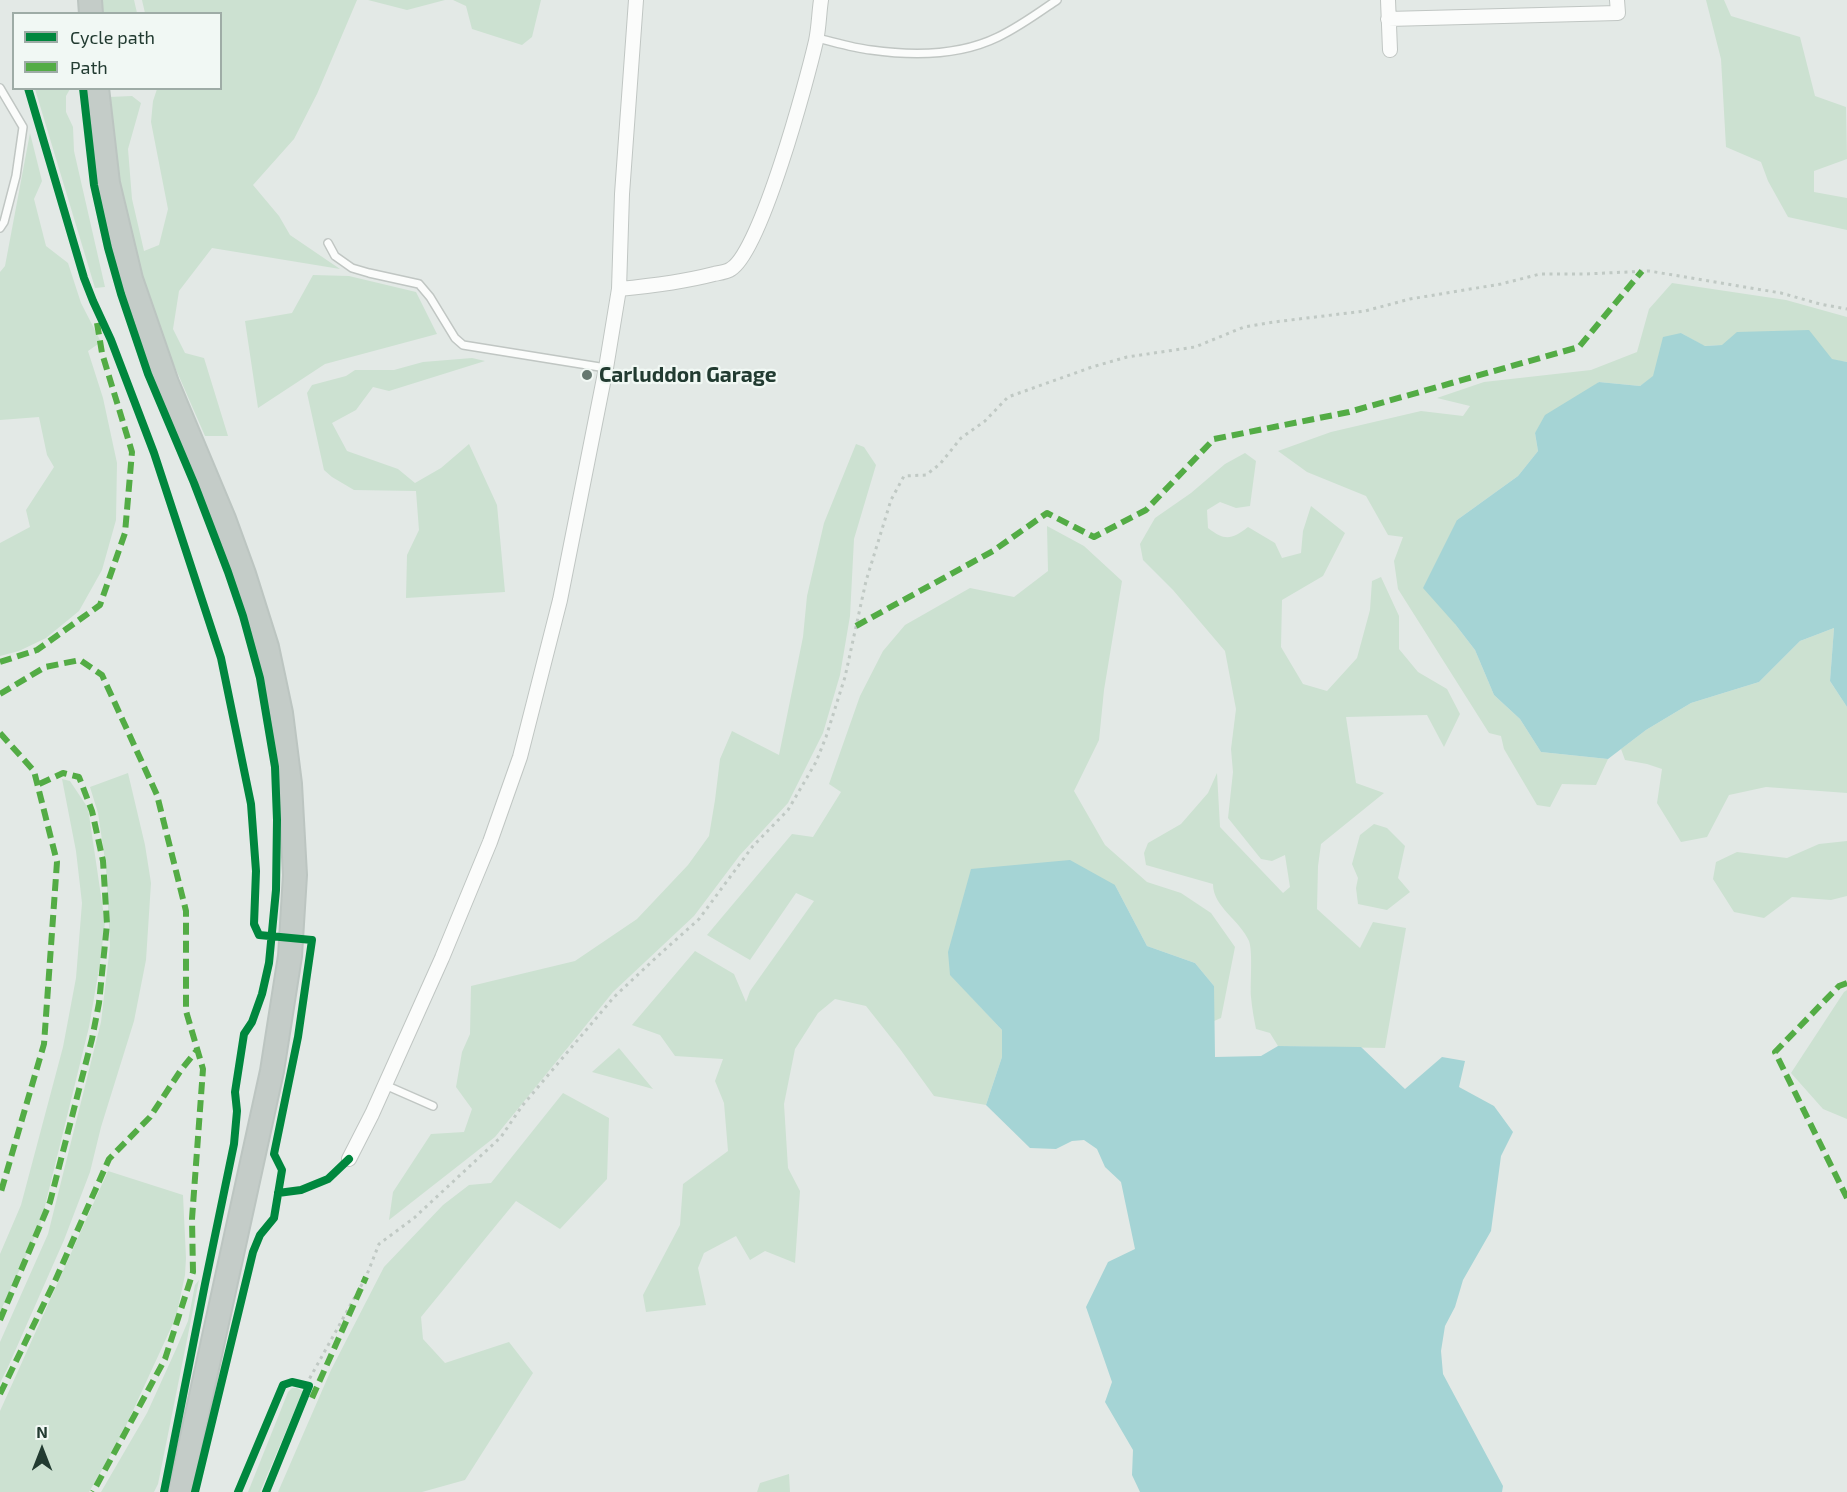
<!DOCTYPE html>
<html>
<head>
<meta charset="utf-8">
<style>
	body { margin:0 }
	#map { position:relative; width:1847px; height:1492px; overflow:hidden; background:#e3e9e6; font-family:"Exo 2",sans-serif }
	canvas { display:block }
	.legend { position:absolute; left:12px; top:12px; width:210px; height:78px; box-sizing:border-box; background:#f1f8f4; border:2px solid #9eaca6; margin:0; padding:8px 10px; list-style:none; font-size:18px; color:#223b31 }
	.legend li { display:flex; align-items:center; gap:12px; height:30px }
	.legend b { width:30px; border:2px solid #9eaca6 }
	.north { position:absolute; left:12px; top:1420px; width:60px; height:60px; -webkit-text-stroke:4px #f1f8f4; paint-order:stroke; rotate:0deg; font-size:16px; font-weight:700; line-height:24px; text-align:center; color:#223b31 }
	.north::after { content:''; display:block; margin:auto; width:21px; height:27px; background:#223b31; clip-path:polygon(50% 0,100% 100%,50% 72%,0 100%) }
</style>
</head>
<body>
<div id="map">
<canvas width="1847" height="1492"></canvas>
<ul class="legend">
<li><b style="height:8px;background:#00873e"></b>Cycle path</li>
<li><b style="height:8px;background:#53ac45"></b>Path</li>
</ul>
<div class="north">N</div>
</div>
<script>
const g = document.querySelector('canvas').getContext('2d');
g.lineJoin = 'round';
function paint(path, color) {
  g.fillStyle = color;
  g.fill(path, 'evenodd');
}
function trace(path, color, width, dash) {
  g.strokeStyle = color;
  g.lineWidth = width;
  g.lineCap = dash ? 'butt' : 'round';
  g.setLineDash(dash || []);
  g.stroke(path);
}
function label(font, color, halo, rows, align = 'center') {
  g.font = font + ' "Exo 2",sans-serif';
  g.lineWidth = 4.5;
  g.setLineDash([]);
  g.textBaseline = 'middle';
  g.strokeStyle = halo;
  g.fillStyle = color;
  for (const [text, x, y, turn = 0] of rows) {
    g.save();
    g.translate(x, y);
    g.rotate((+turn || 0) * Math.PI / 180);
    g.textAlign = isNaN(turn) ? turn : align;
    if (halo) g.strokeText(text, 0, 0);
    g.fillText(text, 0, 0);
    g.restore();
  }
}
paint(new Path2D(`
	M 100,0 L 134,0 L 137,13 L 102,13 Z
	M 142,0 L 357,0 L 317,94 L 294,139 L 253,185 L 279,216 L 290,235 L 340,269 L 212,248 L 179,291 L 173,329 L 185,353 L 204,358 L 228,436 L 205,436 L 171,358 L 138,265 L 118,181 L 109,97 L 132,96 L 141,103 L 128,149 L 132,199 L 144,251 L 159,245 L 168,209 L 151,122 L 153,101 L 157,89 L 220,88 L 220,14 L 145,13 Z
	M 368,0 L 445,0 L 407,10 Z
	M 453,0 L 541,0 L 532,37 L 522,45 L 472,29 L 466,6 Z
	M 1706,0 L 1724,0 L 1731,16 L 1800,37 L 1815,96 L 1846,107 L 1847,159 L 1814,171 L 1814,192 L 1847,198 L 1847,230 L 1788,217 L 1768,181 L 1761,162 L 1726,147 L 1721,59 Z
	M 35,89 L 70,89 L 66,96 L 66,112 L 73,127 L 74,151 L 105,287 L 95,288 Z
	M 30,133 L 42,181 L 34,199 L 46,246 L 68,263 L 81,303 L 101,342 L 88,351 L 103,398 L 117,463 L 116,520 L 102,570 L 79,611 L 46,638 L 19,651 L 0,656 L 0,543 L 30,527 L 26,510 L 54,467 L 47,455 L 39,417 L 0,420 L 0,272 L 5,266 Z
	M 313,275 L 349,276 L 416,292 L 437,334 L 325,364 L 258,408 L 245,321 L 292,313 Z
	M 1672,283 L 1786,300 L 1847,317 L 1847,362 L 1722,345 L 1704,346 L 1681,333 L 1653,377 L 1640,386 L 1599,382 L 1535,433 L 1538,451 L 1518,476 L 1457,520 L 1455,624 L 1475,650 L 1494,695 L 1520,719 L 1541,752 L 1608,759 L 1596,785 L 1562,784 L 1550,807 L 1537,805 L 1504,749 L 1501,736 L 1489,733 L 1398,589 L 1394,561 L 1403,537 L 1388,535 L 1366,496 L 1307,472 L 1278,451 L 1331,432 L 1421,411 L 1463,416 L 1470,406 L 1437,398 L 1484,382 L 1591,370 L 1637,352 L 1649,309 Z
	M 472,358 L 485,361 L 389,391 L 373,387 L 356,410 L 332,423 L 347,451 L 398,469 L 415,483 L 441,468 L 469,444 L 497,505 L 505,592 L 406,598 L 407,555 L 419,530 L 416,491 L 354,490 L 332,477 L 324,470 L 307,393 L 312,385 L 346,376 L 355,370 L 394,370 L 423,362 Z
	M 856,444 L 864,447 L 876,465 L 854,539 L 850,616 L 840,675 L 823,733 L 788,803 L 740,855 L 694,916 L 613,992 L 495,1137 L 389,1220 L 393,1192 L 431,1134 L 464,1132 L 472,1109 L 456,1087 L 462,1052 L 470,1034 L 471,986 L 575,961 L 637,919 L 688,865 L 709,836 L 715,800 L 720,759 L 732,731 L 779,755 L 803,637 L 807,596 L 824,523 Z
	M 1245,453 L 1256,461 L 1250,506 L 1236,508 L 1220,502 L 1207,510 L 1208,528 C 1225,541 1231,540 1248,527 L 1275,543 L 1282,558 L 1301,553 L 1303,531 L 1311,506 L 1345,533 L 1323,576 L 1282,600 L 1281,647 L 1303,684 L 1327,691 L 1357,658 L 1370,610 L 1372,581 L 1381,577 L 1399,616 L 1399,649 L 1418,672 L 1447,689 L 1460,714 L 1444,747 L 1427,715 L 1346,717 L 1356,783 L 1384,793 L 1321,844 L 1318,866 L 1317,909 L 1360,948 L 1373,922 L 1406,928 L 1385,1048 L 1278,1046 L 1270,1033 L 1256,1029 C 1254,1019 1252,1008 1251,997 C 1250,984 1253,952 1249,941 C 1240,920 1213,907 1213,884 L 1146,865 L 1144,853 L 1148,843 L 1181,824 L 1208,793 L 1217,773 L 1220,827 L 1283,893 L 1290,887 L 1285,855 L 1272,861 L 1261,859 L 1228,818 L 1233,772 L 1231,749 L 1236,709 L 1225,651 L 1173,590 L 1143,560 L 1140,544 L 1155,518 L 1191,493 L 1225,464 Z
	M 1047,526 L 1084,546 L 1122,581 L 1104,690 L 1099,740 L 1074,791 L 1105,845 L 1147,882 L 1181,893 L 1211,913 L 1235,947 L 1221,1018 L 1214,1021 L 1214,986 L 1195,963 L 1147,946 L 1115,885 L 951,975 L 1002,1030 L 1002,1057 L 986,1105 L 934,1096 L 900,1049 L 866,1006 L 835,999 L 818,1013 L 795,1049 L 784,1104 L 788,1168 L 800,1191 L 795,1263 L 765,1251 L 750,1260 L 736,1236 L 704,1253 L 698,1268 L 706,1305 L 646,1312 L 643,1295 L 680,1225 L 683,1184 L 728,1151 L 724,1103 L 715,1081 L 723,1059 L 675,1056 L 660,1035 L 632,1025 L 695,951 L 734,974 L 746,1002 L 750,991 L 814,901 L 796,893 L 750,960 L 707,935 L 792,834 L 813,837 L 841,792 L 829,784 L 860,696 L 883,651 L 905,625 L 970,588 L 1014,597 L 1048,571 Z
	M 1834,628 L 1830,681 L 1847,707 L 1847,793 L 1766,787 L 1729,795 L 1707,837 L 1681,842 L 1657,803 L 1662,769 L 1647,764 L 1625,760 L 1621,749 L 1646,730 L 1691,703 L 1759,682 L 1800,641 Z
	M 128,773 L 145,845 L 151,883 L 146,960 L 134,1021 L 101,1127 L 90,1172 L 64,1240 L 8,1367 L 0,1383 L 0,1342 L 48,1234 L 101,1022 L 110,946 L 106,867 L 98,813 L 90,787 Z
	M 62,779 L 70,781 L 88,808 L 105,923 L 100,963 L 89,1027 L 40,1226 L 0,1312 L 0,1254 L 21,1205 L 63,1047 L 76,978 L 82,903 L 76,851 Z
	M 1374,824 L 1387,828 L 1405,846 L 1398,878 L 1410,892 L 1387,910 L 1358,904 L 1356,888 L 1358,878 L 1352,864 L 1360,835 Z
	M 1847,841 L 1847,896 L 1831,900 L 1792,897 L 1764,918 L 1734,912 L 1713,879 L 1716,862 L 1737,852 L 1787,858 L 1819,844 Z
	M 1847,990 L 1847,1119 L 1823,1109 L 1791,1073 L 1844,992 Z
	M 619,1048 L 653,1089 L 592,1072 Z
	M 563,1093 L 609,1118 L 607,1179 L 560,1229 L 516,1201 L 421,1317 L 423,1339 L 445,1363 L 509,1342 L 533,1373 L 465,1480 L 422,1492 L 278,1492 L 331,1370 L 384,1267 L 443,1205 L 469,1185 L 491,1183 Z
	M 108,1171 L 183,1195 L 186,1258 L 185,1275 L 176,1317 L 119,1441 L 89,1492 L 0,1492 L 0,1411 Z
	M 199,1280 L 158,1484 L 154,1492 L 101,1492 L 147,1413 L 177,1347 L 188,1321 L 195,1285 Z
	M 292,1388 L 297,1388 L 303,1391 L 260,1492 L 248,1492 L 288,1392 Z
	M 789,1474 L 790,1492 L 757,1492 L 760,1483 Z`), '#cce1d1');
paint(new Path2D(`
	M 1809,330 L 1832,359 L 1847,362 L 1847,707 L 1830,681 L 1834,628 L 1800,641 L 1759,682 L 1691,703 L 1646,730 L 1608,759 L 1541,752 L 1520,719 L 1494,695 L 1475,650 L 1455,624 L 1423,588 L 1457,520 L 1518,476 L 1538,451 L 1535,433 L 1545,415 L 1599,382 L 1640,386 L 1653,376 L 1663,337 L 1681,333 L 1705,346 L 1722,345 L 1737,332 Z
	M 1070,860 L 1115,885 L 1147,946 L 1195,963 L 1214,986 L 1215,1057 L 1261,1056 L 1278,1046 L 1361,1047 L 1405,1089 L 1442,1057 L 1465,1061 L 1459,1087 L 1494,1106 L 1513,1132 L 1501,1156 L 1491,1231 L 1463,1280 L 1455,1307 L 1445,1326 L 1441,1351 L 1443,1374 L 1503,1486 L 1502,1492 L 1140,1492 L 1132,1475 L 1133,1450 L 1105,1402 L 1112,1382 L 1086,1307 L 1108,1262 L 1135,1249 L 1121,1182 L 1105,1167 L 1097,1149 L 1084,1140 L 1072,1141 L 1056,1149 L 1030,1148 L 986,1105 L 1002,1057 L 1002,1030 L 950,975 L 948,952 L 971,869 Z`), '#a5d4d5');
const service = new Path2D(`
	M 817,38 C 834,42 853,48 871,50 C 913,56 959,56 998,37 C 1019,27 1038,13 1057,0
	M 0,88 L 23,127 L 16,176 L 4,222 L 0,228
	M 328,243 L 335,256 L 352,268 L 369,273 L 419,284 L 430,297 L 455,338 L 463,345 L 606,368
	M 385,1085 L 433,1106`);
const minor = new Path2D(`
	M 1388,0 L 1390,50
	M 1388,19 L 1618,13 L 1617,0
	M 619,289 C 651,286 683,282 714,274 C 719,273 727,272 731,269 C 761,251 807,80 816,41 C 819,27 819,13 821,0
	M 349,1159 L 372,1114 L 442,958 L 490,842 L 520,757 L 560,600 L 606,368 L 619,289 L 622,194 L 636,0`);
const trunk = new Path2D(`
	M 90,0 L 91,14
	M 97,88 L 108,183 L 131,279 L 167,383 L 224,519 L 244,574 L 267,647 L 281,713 L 290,784 L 295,875 L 290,956 L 272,1071 L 180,1492`);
trace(service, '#c0c6c3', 10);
trace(minor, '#c0c6c3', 16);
trace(trunk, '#bcc5c1', 26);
trace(new Path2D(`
	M 306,1385 L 366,1277 L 379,1244 L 414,1218 L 501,1137 L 522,1106 L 614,997 L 661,953 L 699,919 L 753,846 L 788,810 L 816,762 L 826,737 L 845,677 L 866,581 L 891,500 L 904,476 L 926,475 L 940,464 L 961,438 L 985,421 L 1008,397 L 1092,367 L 1127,357 L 1195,347 L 1244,327 L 1274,322 L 1365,311 L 1410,299 L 1501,284 L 1540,274 L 1585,274 L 1649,271 L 1781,293 L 1820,304 L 1847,309`), '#c0c9c4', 3, [3, 4.5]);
trace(service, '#fbfcfb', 7);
trace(minor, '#fbfcfb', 14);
trace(trunk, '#c4ccc8', 22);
trace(new Path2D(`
	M 856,626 L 993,551 L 1047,513 L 1094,537 L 1146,510 L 1214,439 L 1349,412 L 1579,347 L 1642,271
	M 0,662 L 37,650 L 100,605 L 125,533 L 132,452 L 102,353 L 97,323
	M 0,694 L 45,667 L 80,660 L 102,675 L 157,795 L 186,911 L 186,1011 L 203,1069 L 192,1219 L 193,1272 L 165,1359 L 93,1492
	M 0,733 L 34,771 L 57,862 L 44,1044 L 0,1195
	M 1847,983 L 1839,986 L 1775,1052 L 1847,1198
	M 0,1320 L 50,1202 L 92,1039 L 99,1003 L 107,924 L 103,861 L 92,811 L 79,777 L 63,773 L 37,785
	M 0,1394 L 55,1281 L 109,1159 L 150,1117 L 181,1070 L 197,1050
	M 312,1398 L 366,1277`), '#53ac45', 6, [12, 6]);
trace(new Path2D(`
	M 28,88 L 84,278 L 93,301 L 111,340 L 154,453 L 221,658 L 251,804 L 256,871 L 254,924 L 259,935 L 312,940 L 298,1037 L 274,1154 L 282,1170 L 274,1218 L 260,1235 L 253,1252 L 195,1492
	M 83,88 L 94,185 L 108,248 L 121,294 L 148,374 L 194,483 L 228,572 L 243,616 L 260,678 L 275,767 L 277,820 L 276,890 L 269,963 L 262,994 L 252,1022 L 244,1034 L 235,1092 L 237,1111 L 234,1144 L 205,1284 L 164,1492
	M 278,1193 L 301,1190 L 328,1179 L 349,1159
	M 238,1492 L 283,1385 L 292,1382 L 309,1386 L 266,1492`), '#00873e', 8);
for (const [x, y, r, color] of [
	[587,375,6,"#667870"]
]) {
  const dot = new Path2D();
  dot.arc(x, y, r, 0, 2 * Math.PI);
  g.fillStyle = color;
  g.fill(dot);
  trace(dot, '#f1f8f4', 2);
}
label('bold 21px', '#223b31', '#f1f8f4', [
	["Carluddon Garage",599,375]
], 'left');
</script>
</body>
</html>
